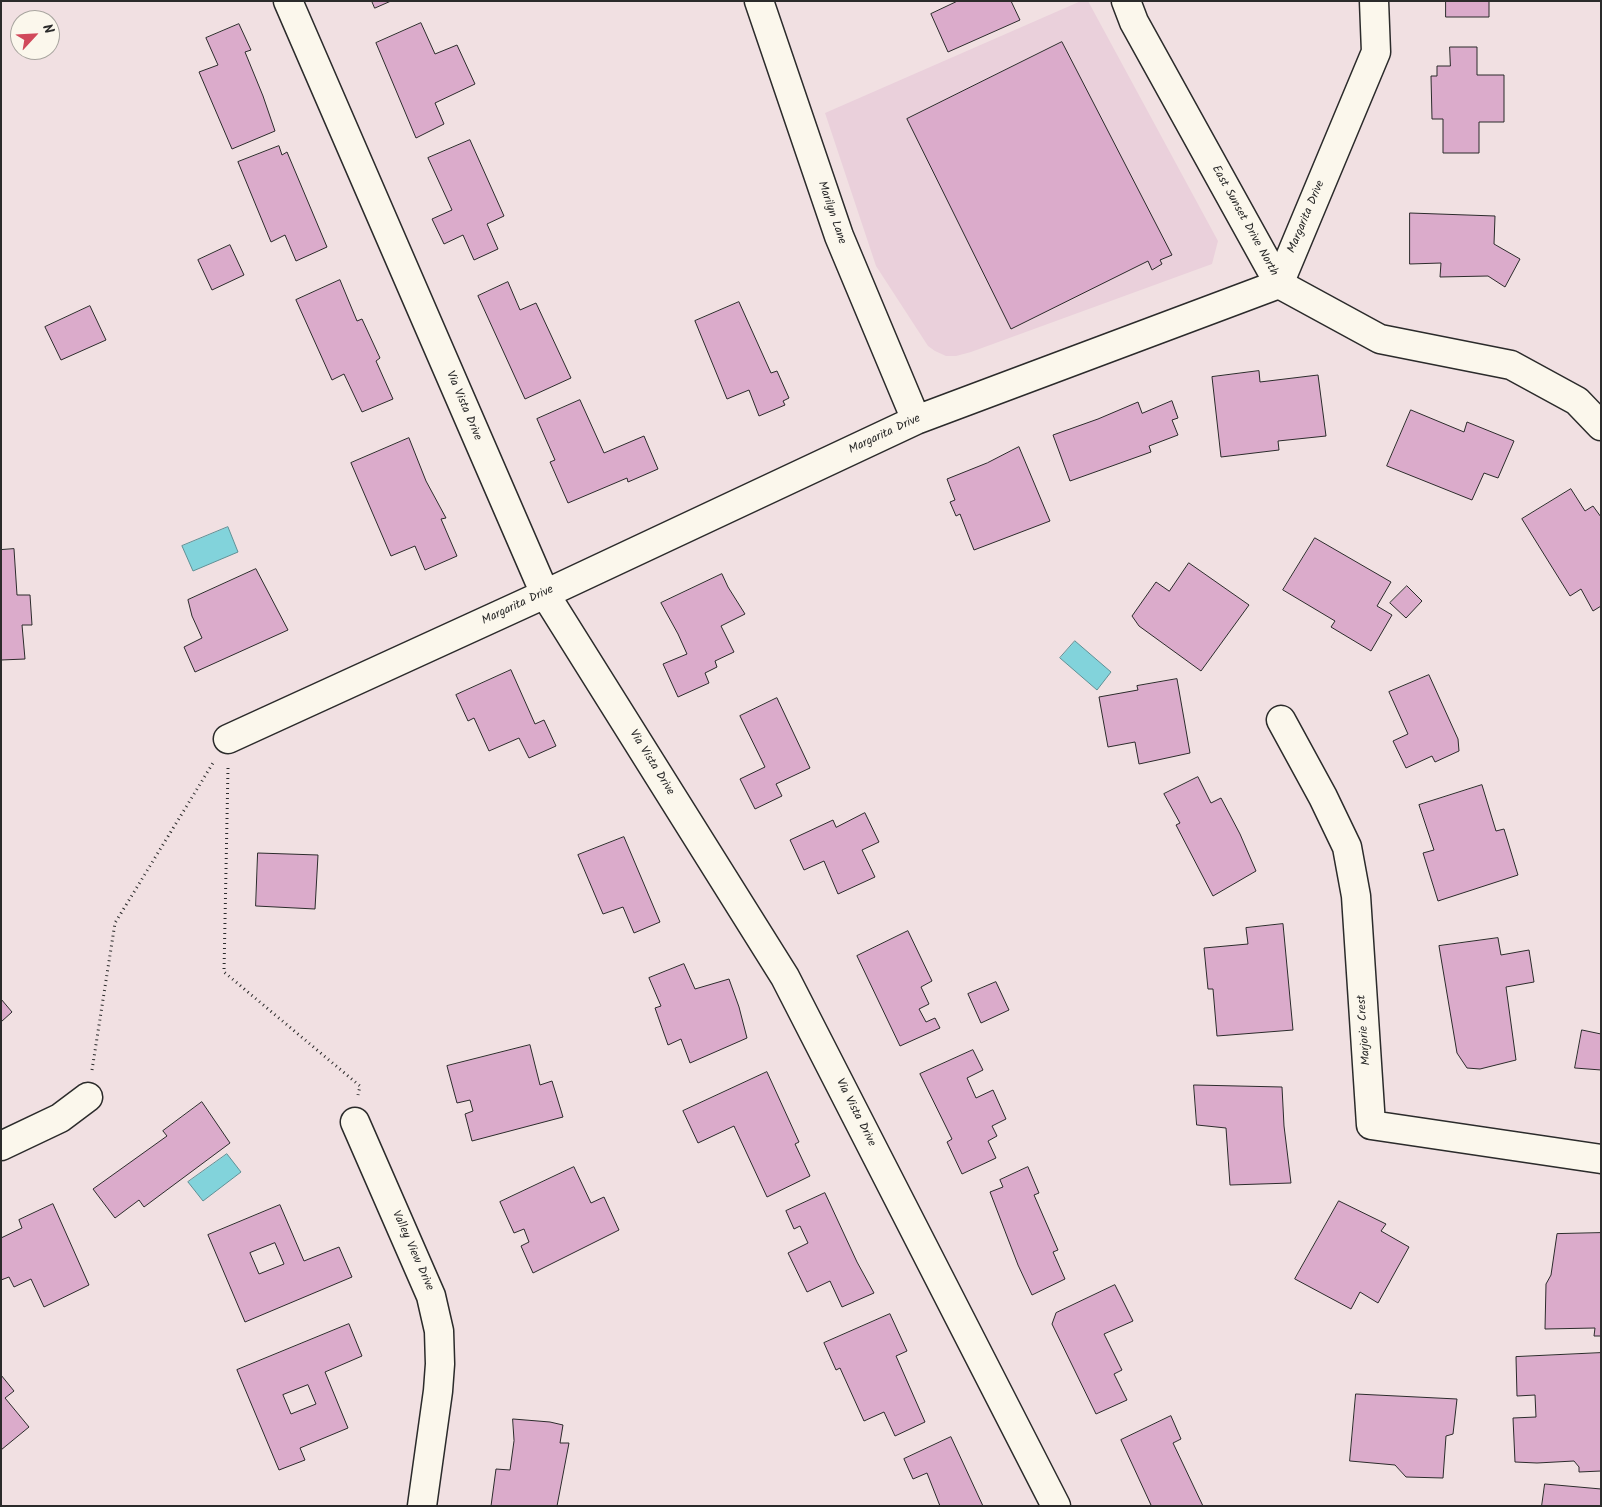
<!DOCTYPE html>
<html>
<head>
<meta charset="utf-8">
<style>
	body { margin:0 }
	#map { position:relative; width:1602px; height:1507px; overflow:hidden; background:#f1e0e2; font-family:Kalam,sans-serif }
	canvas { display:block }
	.frame { position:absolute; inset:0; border:2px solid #2b2b2b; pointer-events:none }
	.north { position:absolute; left:10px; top:10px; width:50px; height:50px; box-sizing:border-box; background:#fbf7ec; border:1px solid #a8a59f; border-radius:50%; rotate:65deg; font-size:14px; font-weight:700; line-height:20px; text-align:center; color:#2b2b2b }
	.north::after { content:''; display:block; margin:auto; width:18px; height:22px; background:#d1495b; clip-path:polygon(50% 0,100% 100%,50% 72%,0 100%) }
</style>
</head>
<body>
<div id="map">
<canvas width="1602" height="1507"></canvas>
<div class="frame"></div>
<div class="north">N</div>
</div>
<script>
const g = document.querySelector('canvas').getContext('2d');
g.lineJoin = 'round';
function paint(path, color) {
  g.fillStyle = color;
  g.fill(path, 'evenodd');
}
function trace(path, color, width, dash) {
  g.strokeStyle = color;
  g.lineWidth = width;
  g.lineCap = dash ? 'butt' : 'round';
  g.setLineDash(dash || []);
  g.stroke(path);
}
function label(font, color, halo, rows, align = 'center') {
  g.font = font + ' Kalam,sans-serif';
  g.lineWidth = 4;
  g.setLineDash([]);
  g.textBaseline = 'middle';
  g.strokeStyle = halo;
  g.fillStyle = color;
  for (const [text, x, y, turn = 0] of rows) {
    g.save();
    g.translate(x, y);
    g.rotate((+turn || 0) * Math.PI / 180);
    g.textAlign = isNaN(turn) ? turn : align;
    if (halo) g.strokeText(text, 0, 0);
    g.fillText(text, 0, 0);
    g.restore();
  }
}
paint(new Path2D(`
	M 1081,1 L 1088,1 L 1218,241 L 1212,264 L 971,352 L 956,356 L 946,356 L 935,351 L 928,346 L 876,266 L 825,113 Z`), '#ead0db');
const water = new Path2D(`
	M 228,527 L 238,552 L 193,571 L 182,546 Z
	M 1075,641 L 1111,672 L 1097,690 L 1060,658 Z
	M 227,1154 L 241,1172 L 203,1201 L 188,1182 Z`);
paint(water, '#82d3db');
trace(water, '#5f9095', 1);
const building = new Path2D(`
	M 372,1 L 391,1 L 375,8 Z
	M 958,1 L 1011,1 L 1020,20 L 948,52 L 931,14 Z
	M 1446,1 L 1489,1 L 1489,17 L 1446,17 Z
	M 421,23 L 435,54 L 457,45 L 475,84 L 435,103 L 444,124 L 416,138 L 376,43 Z
	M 239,24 L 251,50 L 245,52 L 263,96 L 275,131 L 232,149 L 199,72 L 218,65 L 206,38 Z
	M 1062,42 L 1172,255 L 1160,260 L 1162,264 L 1152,270 L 1148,261 L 1011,329 L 907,119 Z
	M 1450,47 L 1477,47 L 1477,75 L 1504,75 L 1504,122 L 1479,122 L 1479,153 L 1443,153 L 1443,119 L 1432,119 L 1431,76 L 1437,76 L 1437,66 L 1450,66 Z
	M 470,140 L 504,216 L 487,224 L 498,249 L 474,260 L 463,235 L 444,244 L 432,219 L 452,210 L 428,158 Z
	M 279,146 L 282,155 L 287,152 L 327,247 L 296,261 L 285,235 L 271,242 L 238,162 Z
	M 1410,213 L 1495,216 L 1494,244 L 1520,259 L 1505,287 L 1488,276 L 1440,277 L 1441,263 L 1410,264 Z
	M 230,245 L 244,275 L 212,290 L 198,260 Z
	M 340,280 L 357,321 L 362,319 L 380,358 L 376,361 L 393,399 L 362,412 L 344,374 L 332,380 L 296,300 Z
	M 508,282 L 520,310 L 536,303 L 571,378 L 525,399 L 478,296 Z
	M 739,302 L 771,373 L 777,371 L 789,398 L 783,401 L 785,405 L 759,416 L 749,390 L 727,399 L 695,321 Z
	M 90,306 L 106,340 L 61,360 L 45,327 Z
	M 1259,371 L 1260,382 L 1318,375 L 1326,436 L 1278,441 L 1279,450 L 1221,457 L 1212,377 Z
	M 580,400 L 604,453 L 644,436 L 658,469 L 628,482 L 627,478 L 568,503 L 550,462 L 555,460 L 537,419 Z
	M 1172,401 L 1178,418 L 1172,420 L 1178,435 L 1149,446 L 1151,452 L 1070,481 L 1053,435 L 1098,419 L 1138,402 L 1142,413 Z
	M 1411,410 L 1464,432 L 1467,422 L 1514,441 L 1498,478 L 1484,473 L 1472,500 L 1387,466 Z
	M 409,438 L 426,481 L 446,518 L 441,519 L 457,556 L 425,570 L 415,546 L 391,556 L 351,463 Z
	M 1019,447 L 1050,521 L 974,550 L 960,514 L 956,516 L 950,502 L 955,500 L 947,479 L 987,463 Z
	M 1571,489 L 1585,511 L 1593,506 L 1601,517 L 1601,606 L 1593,611 L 1581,589 L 1570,596 L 1522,519 Z
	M 1315,538 L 1391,582 L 1377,606 L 1392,615 L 1371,651 L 1331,627 L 1335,621 L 1283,590 Z
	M 14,549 L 17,595 L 30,595 L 32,625 L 22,625 L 25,659 L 1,660 L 1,550 Z
	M 1189,563 L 1249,605 L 1201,671 L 1139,626 L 1132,616 L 1156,582 L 1169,591 Z
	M 256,569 L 288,630 L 195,672 L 184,647 L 202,638 L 192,616 L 188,600 Z
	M 722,574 L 728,587 L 745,614 L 721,626 L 734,652 L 715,661 L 717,667 L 705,673 L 709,683 L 678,697 L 663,664 L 687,654 L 678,634 L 661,603 Z
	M 1407,586 L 1422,601 L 1406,618 L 1390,603 Z
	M 511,670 L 535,724 L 544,720 L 556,746 L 529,758 L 519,738 L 489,751 L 474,718 L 468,721 L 456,695 Z
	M 1429,675 L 1458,739 L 1459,751 L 1435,762 L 1432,756 L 1406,768 L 1393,741 L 1408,734 L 1389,692 Z
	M 1177,679 L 1190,753 L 1139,764 L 1135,742 L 1108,747 L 1099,697 L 1138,690 L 1137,686 Z
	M 777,698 L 810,768 L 776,784 L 782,796 L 755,809 L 740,779 L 765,767 L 740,716 Z
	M 1198,777 L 1211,803 L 1221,798 L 1240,834 L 1256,871 L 1213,896 L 1176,825 L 1180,823 L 1164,794 Z
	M 1482,785 L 1496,831 L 1504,829 L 1518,875 L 1438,901 L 1423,853 L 1434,850 L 1419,805 Z
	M 865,813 L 879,842 L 862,850 L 875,877 L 838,894 L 824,861 L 804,870 L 790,840 L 833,820 L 836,827 Z
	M 624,837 L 660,922 L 634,933 L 623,907 L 603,914 L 578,855 Z
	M 258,853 L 318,855 L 315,909 L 256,906 Z
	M 1283,924 L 1293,1030 L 1217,1036 L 1213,989 L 1208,989 L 1204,948 L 1248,944 L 1246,928 Z
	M 908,931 L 932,981 L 921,987 L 929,1004 L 919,1009 L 926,1022 L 935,1018 L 940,1028 L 900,1046 L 857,956 Z
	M 1498,938 L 1501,955 L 1529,950 L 1534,982 L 1506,987 L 1516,1060 L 1480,1069 L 1467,1068 L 1457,1053 L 1439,946 Z
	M 684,964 L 695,989 L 729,979 L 739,1007 L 747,1038 L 690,1063 L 681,1039 L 668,1045 L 655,1008 L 661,1006 L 649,978 Z
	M 996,982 L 1009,1010 L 981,1023 L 968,994 Z
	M 1,999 L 12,1012 L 1,1022 Z
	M 1582,1030 L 1601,1034 L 1601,1070 L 1575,1068 Z
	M 530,1045 L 540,1085 L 552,1081 L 563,1117 L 472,1141 L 465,1114 L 473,1111 L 470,1100 L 457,1103 L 447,1066 Z
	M 973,1050 L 983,1070 L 967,1078 L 976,1098 L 993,1090 L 1006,1119 L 992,1126 L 997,1136 L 988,1141 L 996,1158 L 962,1174 L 947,1142 L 952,1139 L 920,1074 Z
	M 767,1072 L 799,1142 L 795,1144 L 810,1176 L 767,1197 L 734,1126 L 698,1143 L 683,1111 Z
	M 1194,1085 L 1282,1087 L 1284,1126 L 1291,1183 L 1230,1185 L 1226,1128 L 1197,1125 Z
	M 202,1102 L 230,1143 L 144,1207 L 139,1200 L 115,1218 L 93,1189 L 167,1136 L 163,1131 Z
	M 574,1167 L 591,1203 L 604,1197 L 619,1230 L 533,1273 L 521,1246 L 529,1242 L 524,1229 L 514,1233 L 500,1202 Z
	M 1028,1167 L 1039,1193 L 1034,1195 L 1058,1250 L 1053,1252 L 1065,1279 L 1032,1295 L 1018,1265 L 990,1192 L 1003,1187 L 1000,1180 Z
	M 825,1193 L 857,1262 L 874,1293 L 842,1307 L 830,1281 L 807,1292 L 788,1253 L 808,1243 L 800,1226 L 794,1229 L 786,1211 Z
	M 1339,1201 L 1386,1224 L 1381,1231 L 1409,1247 L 1378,1303 L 1360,1292 L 1351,1309 L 1295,1279 Z
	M 53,1204 L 89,1285 L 44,1307 L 31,1279 L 14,1287 L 9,1277 L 1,1280 L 1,1238 L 22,1228 L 19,1220 Z
	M 280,1205 L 304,1261 L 339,1247 L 352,1277 L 245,1322 L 208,1235 ZM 275,1243 L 284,1264 L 259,1274 L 250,1253 Z
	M 1601,1233 L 1601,1336 L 1594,1336 L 1595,1328 L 1545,1329 L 1546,1284 L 1551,1275 L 1557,1234 Z
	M 1115,1285 L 1133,1321 L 1104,1334 L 1122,1370 L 1114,1374 L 1127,1400 L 1096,1414 L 1052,1324 L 1056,1313 Z
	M 890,1314 L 907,1351 L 896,1356 L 925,1422 L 895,1436 L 884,1412 L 864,1421 L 840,1368 L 836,1370 L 824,1343 Z
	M 349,1324 L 362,1356 L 325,1372 L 348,1428 L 300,1448 L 305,1460 L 279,1470 L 237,1370 ZM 308,1385 L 316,1404 L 291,1414 L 283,1395 Z
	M 1601,1353 L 1601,1471 L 1579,1472 L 1579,1467 L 1574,1461 L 1537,1463 L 1515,1462 L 1513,1418 L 1536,1417 L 1535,1395 L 1517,1396 L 1516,1357 Z
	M 1,1375 L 14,1391 L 5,1398 L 29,1427 L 1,1450 Z
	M 1356,1394 L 1457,1399 L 1453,1434 L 1446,1436 L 1443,1478 L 1406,1477 L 1395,1465 L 1350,1461 Z
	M 1171,1416 L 1181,1439 L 1173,1443 L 1203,1506 L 1149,1506 L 1151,1505 L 1121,1440 Z
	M 513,1419 L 550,1422 L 563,1425 L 560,1443 L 569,1443 L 557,1506 L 491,1506 L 496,1469 L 510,1470 L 514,1441 Z
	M 951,1437 L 983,1506 L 940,1506 L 927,1473 L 913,1479 L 908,1468 L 904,1459 Z
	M 1545,1484 L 1601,1489 L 1601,1506 L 1542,1506 Z`);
paint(building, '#dbabcb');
trace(building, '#2b2b2b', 1);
const street = new Path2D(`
	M 288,1 L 545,594 L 785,977 L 1056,1506
	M 759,1 L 839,236 L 916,420
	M 1281,720 L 1323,797 L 1347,847 L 1356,896 L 1371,1125 L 1601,1159
	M 228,739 L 545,594 L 916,420 L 1279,284 L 1376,52 L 1374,1
	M 355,1122 L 431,1296 L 439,1331 L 440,1364 L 438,1391 L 422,1506
	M 1,1146 L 60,1118 L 88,1097`);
const secondary = new Path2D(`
	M 1126,1 L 1134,22 L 1279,284 L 1380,339 L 1511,365 L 1577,401 L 1601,426`);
trace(street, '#2b2b2b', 31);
trace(secondary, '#2b2b2b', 31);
trace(new Path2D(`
	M 228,768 L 224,972 L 360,1086 L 358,1095
	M 92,1070 L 115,923 L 213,763`), '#2b2b2b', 3, [1, 4]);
trace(street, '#fbf7ec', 28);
trace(secondary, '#fbf7ec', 28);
label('12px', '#2b2b2b', '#fbf7ec', [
	["Marilyn Lane",831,213,71],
	["Margarita Drive",1307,217,-67],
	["East Sunset Drive North",1244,221,61],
	["Via Vista Drive",463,406,67],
	["Margarita Drive",885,435,-25],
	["Margarita Drive",518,606,-25],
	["Via Vista Drive",651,763,58],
	["Marjorie Crest",1365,1030,-94],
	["Via Vista Drive",855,1113,63],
	["Valley View Drive",412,1251,66]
]);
</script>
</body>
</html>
